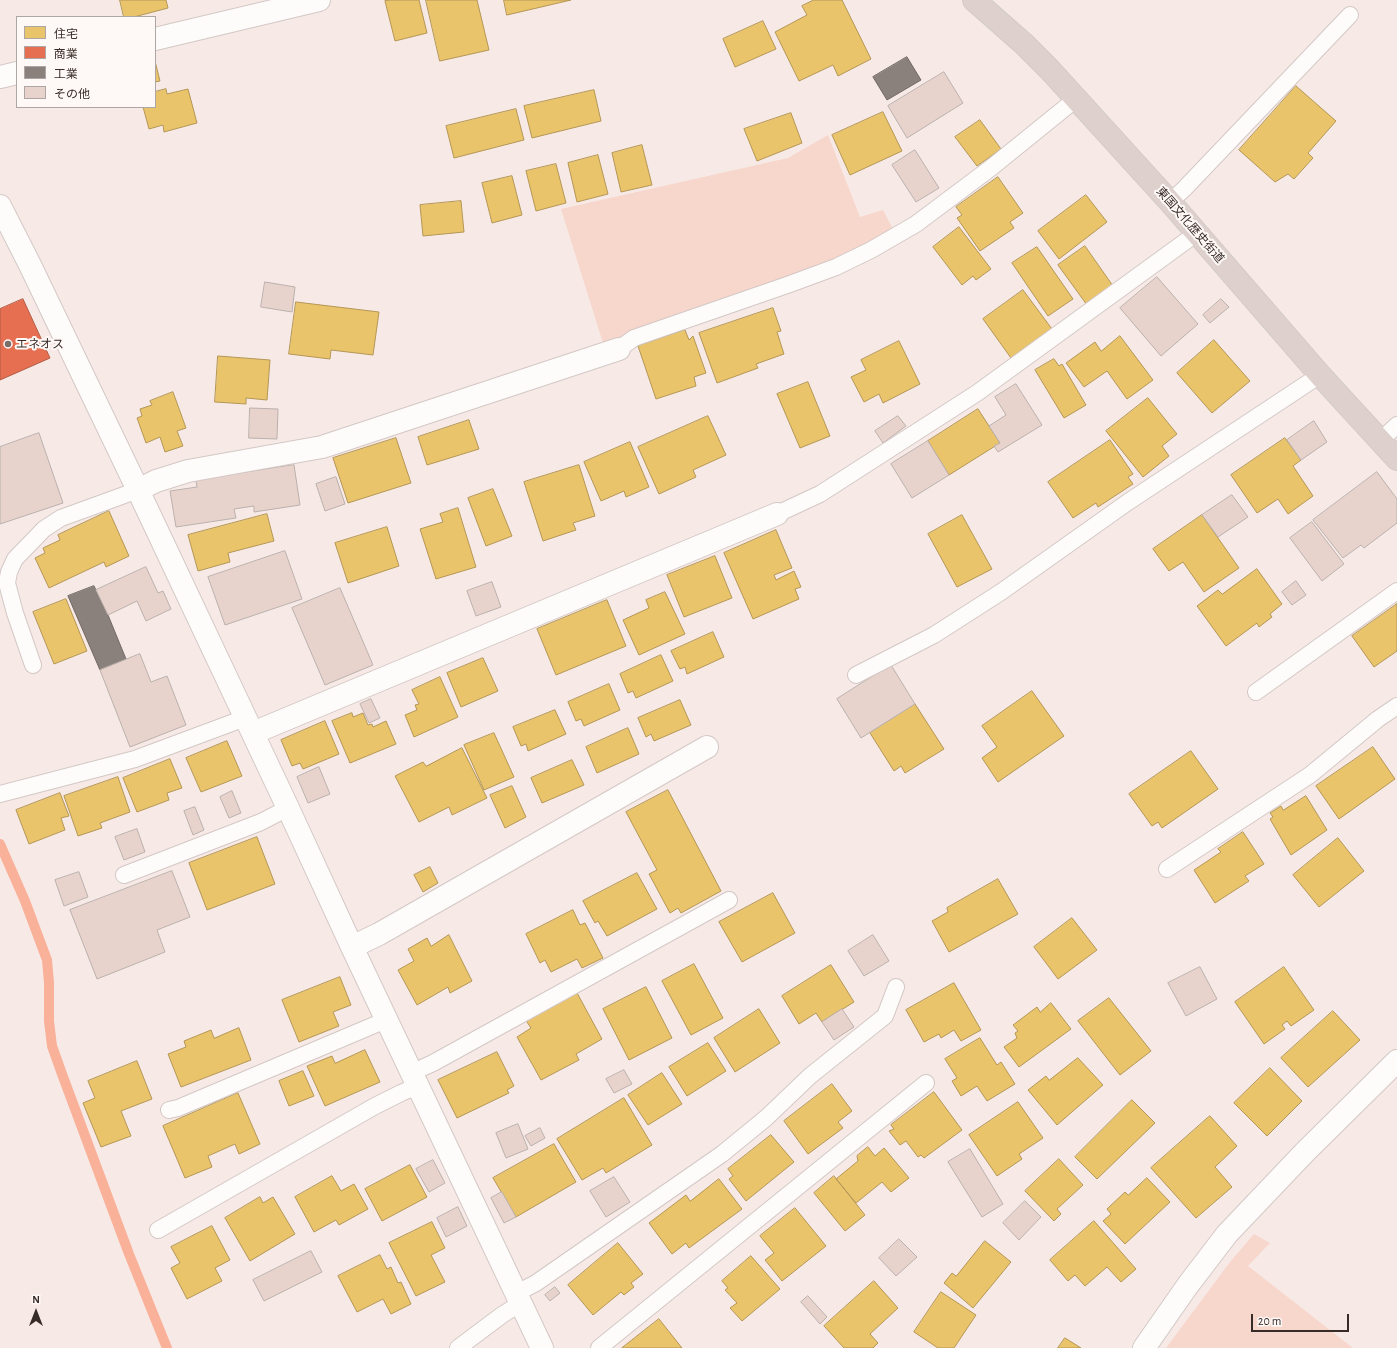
<!DOCTYPE html>
<html>
<head>
<meta charset="utf-8">
<style>
	body { margin:0 }
	#map { position:relative; width:1397px; height:1348px; overflow:hidden; background:#f7eae6; font-family:"Alegreya Sans","Noto Sans JP",sans-serif }
	canvas { display:block }
	.legend { position:absolute; left:16px; top:16px; width:140px; height:92px; box-sizing:border-box; background:#fef8f6; border:1px solid #aea6a4; margin:0; padding:5px 7px; list-style:none; font-size:12px; color:#372c28 }
	.legend li { display:flex; align-items:center; gap:8px; height:20px }
	.legend b { width:20px; border:1px solid #aea6a4 }
	.north { position:absolute; left:16px; top:1292px; width:40px; height:40px; -webkit-text-stroke:3px #fef8f6; paint-order:stroke; rotate:0deg; font-size:11px; font-weight:700; line-height:16px; text-align:center; color:#372c28 }
	.north::after { content:''; display:block; margin:auto; width:14px; height:18px; background:#372c28; clip-path:polygon(50% 0,100% 100%,50% 72%,0 100%) }
	.scale { position:absolute; left:1251px; top:1314px; width:98px; height:18px; box-sizing:border-box; border:2px solid #372c28; border-top:0; padding-left:5px; font-size:12px; line-height:14px; white-space:nowrap; color:#372c28; -webkit-text-stroke:3px #fef8f6; paint-order:stroke }
</style>
</head>
<body>
<div id="map">
<canvas width="1397" height="1348"></canvas>
<ul class="legend">
<li><b style="height:11px;background:#e9c46a"></b>住宅</li>
<li><b style="height:11px;background:#e76f51"></b>商業</li>
<li><b style="height:11px;background:#8a817c"></b>工業</li>
<li><b style="height:11px;background:#e8d3cc"></b>その他</li>
</ul>
<div class="north">N</div>
<div class="scale">20 m</div>
</div>
<script>
const g = document.querySelector('canvas').getContext('2d');
g.lineJoin = 'round';
function paint(path, color) {
  g.fillStyle = color;
  g.fill(path, 'evenodd');
}
function trace(path, color, width, dash) {
  g.strokeStyle = color;
  g.lineWidth = width;
  g.lineCap = dash ? 'butt' : 'round';
  g.setLineDash(dash || []);
  g.stroke(path);
}
function label(font, color, halo, rows, align = 'center') {
  g.font = font + ' "Alegreya Sans","Noto Sans JP",sans-serif';
  g.lineWidth = 4;
  g.setLineDash([]);
  g.textBaseline = 'middle';
  g.strokeStyle = halo;
  g.fillStyle = color;
  for (const [text, x, y, turn = 0] of rows) {
    g.save();
    g.translate(x, y);
    g.rotate((+turn || 0) * Math.PI / 180);
    g.textAlign = isNaN(turn) ? turn : align;
    if (halo) g.strokeText(text, 0, 0);
    g.fillText(text, 0, 0);
    g.restore();
  }
}
paint(new Path2D(`
	M 828,135 L 860,217 L 883,210 L 894,231 L 835,260 L 788,279 L 603,343 L 561,209 L 788,158 Z
	M 1254,1234 L 1270,1243 L 1248,1266 L 1353,1348 L 1166,1348 L 1230,1262 Z`), '#f7d6cc');
const homes = new Path2D(`
	M 120,0 L 166,0 L 168,8 L 134,17 L 124,17 Z
	M 391,0 L 419,0 L 427,33 L 395,41 L 385,1 Z
	M 426,0 L 477,0 L 489,50 L 440,61 Z
	M 504,0 L 571,0 L 507,15 Z
	M 814,0 L 842,0 L 871,59 L 838,76 L 833,65 L 799,81 L 775,32 L 807,15 L 802,6 Z
	M 763,21 L 776,49 L 735,67 L 723,39 Z
	M 155,61 L 160,81 L 155,82 Z
	M 1296,86 L 1336,121 L 1308,153 L 1313,158 L 1294,179 L 1288,174 L 1275,182 L 1239,150 Z
	M 166,89 L 167,94 L 188,89 L 197,123 L 164,132 L 163,125 L 149,129 L 143,107 L 155,107 L 155,92 Z
	M 594,90 L 601,121 L 532,138 L 524,106 Z
	M 516,109 L 524,140 L 454,158 L 446,126 Z
	M 883,112 L 902,151 L 850,175 L 832,135 Z
	M 791,113 L 802,143 L 757,161 L 744,129 Z
	M 980,120 L 1001,149 L 977,166 L 955,137 Z
	M 642,145 L 652,185 L 621,192 L 612,153 Z
	M 598,155 L 608,194 L 577,202 L 568,163 Z
	M 556,164 L 566,203 L 536,211 L 526,171 Z
	M 512,176 L 522,215 L 492,223 L 482,183 Z
	M 998,177 L 1023,213 L 1010,222 L 1014,228 L 980,251 L 957,218 L 962,215 L 956,207 Z
	M 1086,195 L 1107,222 L 1059,259 L 1038,231 Z
	M 461,201 L 464,232 L 423,236 L 420,205 Z
	M 959,227 L 991,269 L 976,280 L 973,276 L 962,285 L 933,247 Z
	M 1085,246 L 1113,286 L 1087,305 L 1058,265 Z
	M 1037,247 L 1073,299 L 1048,316 L 1012,263 Z
	M 1023,290 L 1052,329 L 1011,358 L 983,319 Z
	M 296,302 L 379,312 L 373,355 L 331,350 L 330,359 L 289,354 Z
	M 773,308 L 781,331 L 777,332 L 784,354 L 756,364 L 758,368 L 717,383 L 699,333 Z
	M 685,330 L 689,340 L 693,336 L 706,373 L 694,377 L 696,386 L 656,399 L 638,346 Z
	M 1120,336 L 1153,380 L 1127,399 L 1107,371 L 1084,387 L 1066,363 L 1095,342 L 1101,351 Z
	M 1214,340 L 1250,381 L 1212,413 L 1177,373 Z
	M 899,341 L 920,384 L 883,403 L 879,394 L 864,402 L 851,377 L 866,370 L 861,360 Z
	M 218,356 L 270,360 L 267,400 L 246,398 L 246,404 L 215,402 Z
	M 1054,359 L 1059,366 L 1062,364 L 1086,405 L 1064,418 L 1035,370 Z
	M 808,382 L 830,436 L 800,448 L 777,394 Z
	M 173,392 L 186,428 L 177,431 L 183,446 L 165,452 L 160,437 L 146,443 L 137,418 L 142,416 L 140,409 L 152,405 L 150,401 Z
	M 1148,398 L 1177,434 L 1162,446 L 1169,456 L 1143,477 L 1106,431 Z
	M 978,409 L 1000,443 L 949,475 L 928,441 Z
	M 708,416 L 726,455 L 693,470 L 696,477 L 659,494 L 638,447 Z
	M 469,420 L 479,449 L 427,465 L 418,437 Z
	M 396,438 L 411,483 L 348,503 L 333,458 Z
	M 1285,438 L 1301,460 L 1293,466 L 1313,496 L 1288,514 L 1278,499 L 1257,513 L 1231,475 Z
	M 1110,440 L 1133,474 L 1128,477 L 1133,484 L 1098,507 L 1096,503 L 1073,518 L 1048,482 Z
	M 630,442 L 649,487 L 626,497 L 624,491 L 601,501 L 584,462 Z
	M 579,465 L 595,516 L 573,523 L 576,530 L 543,541 L 524,482 Z
	M 493,489 L 512,536 L 486,546 L 468,498 Z
	M 458,508 L 476,567 L 436,579 L 420,529 L 443,522 L 440,514 Z
	M 109,511 L 129,556 L 106,567 L 104,562 L 49,588 L 35,558 L 45,553 L 43,548 L 60,540 L 58,535 Z
	M 267,514 L 274,541 L 228,553 L 230,562 L 198,571 L 188,535 Z
	M 962,515 L 992,569 L 957,587 L 928,534 Z
	M 1202,515 L 1239,568 L 1204,592 L 1183,562 L 1169,571 L 1153,549 Z
	M 387,527 L 399,566 L 348,583 L 335,543 Z
	M 776,530 L 792,568 L 774,575 L 776,580 L 794,571 L 801,587 L 795,589 L 799,599 L 753,619 L 724,553 Z
	M 715,556 L 732,598 L 684,617 L 667,575 Z
	M 1257,569 L 1282,604 L 1270,614 L 1272,617 L 1259,627 L 1257,623 L 1226,646 L 1197,606 L 1218,590 L 1222,594 Z
	M 665,592 L 685,634 L 639,655 L 623,620 L 649,608 L 646,600 Z
	M 66,599 L 87,651 L 54,664 L 33,612 Z
	M 607,600 L 626,646 L 556,675 L 537,629 Z
	M 1397,604 L 1397,651 L 1374,667 L 1352,636 Z
	M 713,632 L 724,657 L 687,674 L 685,667 L 680,669 L 671,651 Z
	M 661,655 L 673,681 L 636,698 L 633,691 L 628,693 L 620,674 Z
	M 483,658 L 498,691 L 461,707 L 447,673 Z
	M 440,677 L 458,717 L 414,737 L 405,715 L 417,710 L 415,705 L 419,704 L 412,690 Z
	M 609,684 L 620,710 L 584,726 L 581,719 L 576,721 L 568,702 Z
	M 1032,691 L 1064,736 L 998,782 L 982,758 L 997,747 L 982,726 Z
	M 680,700 L 691,725 L 654,741 L 651,734 L 646,737 L 638,718 Z
	M 915,704 L 944,749 L 905,773 L 901,766 L 894,771 L 870,733 Z
	M 555,710 L 566,734 L 528,751 L 526,744 L 521,746 L 513,727 Z
	M 352,713 L 353,717 L 363,713 L 368,725 L 372,724 L 373,727 L 386,721 L 396,744 L 350,763 L 332,721 Z
	M 325,721 L 339,754 L 303,769 L 300,763 L 292,766 L 281,740 Z
	M 628,728 L 639,754 L 597,773 L 586,747 Z
	M 494,733 L 514,777 L 484,790 L 464,745 Z
	M 227,741 L 242,776 L 201,792 L 186,758 Z
	M 1373,747 L 1395,779 L 1339,819 L 1316,786 Z
	M 462,748 L 487,798 L 452,815 L 449,807 L 419,822 L 395,776 L 423,762 L 426,766 Z
	M 1191,751 L 1218,789 L 1162,828 L 1158,822 L 1152,826 L 1129,794 Z
	M 170,759 L 182,788 L 167,793 L 169,800 L 137,812 L 123,778 Z
	M 572,760 L 584,785 L 542,803 L 531,778 Z
	M 118,777 L 130,812 L 100,823 L 102,828 L 78,836 L 64,796 Z
	M 512,786 L 526,817 L 505,828 L 490,795 Z
	M 668,790 L 721,891 L 681,913 L 678,908 L 670,913 L 649,874 L 657,870 L 626,812 Z
	M 60,793 L 69,816 L 61,818 L 65,830 L 29,844 L 16,810 Z
	M 1306,796 L 1327,830 L 1291,855 L 1270,819 L 1273,817 L 1270,813 L 1281,806 L 1283,810 Z
	M 1243,832 L 1264,864 L 1245,876 L 1249,881 L 1215,903 L 1194,870 L 1221,852 L 1218,849 Z
	M 257,837 L 275,884 L 207,910 L 189,863 Z
	M 1338,838 L 1364,871 L 1319,907 L 1293,875 Z
	M 430,867 L 438,883 L 423,892 L 414,875 Z
	M 637,873 L 657,909 L 607,936 L 598,921 L 595,923 L 583,901 Z
	M 998,879 L 1018,914 L 949,952 L 932,921 L 948,912 L 947,908 Z
	M 773,893 L 795,933 L 742,962 L 719,922 Z
	M 573,910 L 580,925 L 585,923 L 603,958 L 582,968 L 577,959 L 551,972 L 545,960 L 540,963 L 526,934 Z
	M 1072,918 L 1097,950 L 1058,979 L 1034,947 Z
	M 449,935 L 472,981 L 450,993 L 448,987 L 417,1005 L 398,970 L 414,961 L 408,949 L 427,938 L 431,946 Z
	M 694,964 L 723,1018 L 691,1035 L 662,981 Z
	M 831,965 L 854,1002 L 822,1022 L 816,1013 L 799,1024 L 782,996 Z
	M 1284,967 L 1314,1010 L 1291,1026 L 1287,1021 L 1282,1025 L 1285,1029 L 1264,1044 L 1235,1002 Z
	M 340,977 L 351,1005 L 333,1012 L 339,1026 L 299,1042 L 282,1000 Z
	M 954,983 L 981,1030 L 961,1041 L 954,1030 L 941,1038 L 939,1034 L 924,1042 L 906,1010 Z
	M 646,987 L 672,1038 L 629,1060 L 603,1009 Z
	M 576,991 L 602,1039 L 576,1054 L 579,1060 L 541,1080 L 517,1037 L 531,1028 L 525,1019 Z
	M 1109,998 L 1151,1051 L 1120,1075 L 1078,1021 Z
	M 1051,1003 L 1071,1029 L 1019,1067 L 1004,1047 L 1017,1038 L 1015,1033 L 1018,1031 L 1013,1025 L 1037,1007 L 1040,1012 Z
	M 759,1009 L 780,1043 L 735,1072 L 714,1038 Z
	M 1333,1011 L 1360,1040 L 1308,1087 L 1281,1058 Z
	M 239,1028 L 251,1060 L 181,1087 L 168,1054 L 186,1047 L 184,1041 L 211,1030 L 214,1038 Z
	M 980,1038 L 997,1065 L 1001,1062 L 1015,1084 L 987,1101 L 977,1086 L 961,1096 L 952,1081 L 957,1078 L 945,1059 Z
	M 708,1043 L 726,1071 L 687,1096 L 669,1067 Z
	M 365,1050 L 380,1082 L 325,1106 L 307,1066 L 332,1056 L 335,1063 Z
	M 497,1052 L 514,1086 L 507,1090 L 509,1093 L 457,1118 L 438,1080 Z
	M 1078,1058 L 1103,1085 L 1057,1125 L 1028,1090 L 1046,1076 L 1049,1080 Z
	M 137,1061 L 152,1099 L 121,1111 L 131,1136 L 101,1147 L 83,1103 L 95,1098 L 88,1081 Z
	M 1270,1068 L 1302,1101 L 1267,1136 L 1234,1103 Z
	M 303,1071 L 314,1096 L 289,1106 L 279,1081 Z
	M 662,1073 L 682,1104 L 648,1125 L 628,1095 Z
	M 832,1084 L 852,1111 L 838,1122 L 843,1128 L 808,1154 L 784,1121 Z
	M 934,1092 L 962,1130 L 924,1158 L 921,1155 L 918,1157 L 906,1141 L 900,1145 L 889,1131 L 894,1129 L 891,1125 Z
	M 238,1093 L 260,1144 L 239,1154 L 235,1144 L 208,1156 L 212,1167 L 185,1178 L 163,1126 Z
	M 624,1098 L 652,1145 L 606,1173 L 603,1168 L 582,1180 L 557,1139 Z
	M 1132,1100 L 1155,1123 L 1097,1179 L 1075,1157 Z
	M 1018,1102 L 1043,1138 L 1019,1154 L 1022,1159 L 997,1176 L 969,1135 Z
	M 1210,1116 L 1237,1146 L 1215,1167 L 1232,1187 L 1196,1218 L 1151,1168 Z
	M 771,1135 L 794,1162 L 746,1201 L 729,1179 L 733,1176 L 728,1169 Z
	M 554,1144 L 576,1182 L 516,1217 L 493,1178 Z
	M 868,1147 L 875,1156 L 884,1148 L 909,1178 L 891,1192 L 882,1182 L 856,1203 L 836,1179 L 858,1161 L 857,1156 Z
	M 1059,1159 L 1083,1185 L 1057,1209 L 1061,1214 L 1054,1221 L 1025,1191 Z
	M 410,1165 L 427,1197 L 382,1221 L 365,1189 Z
	M 332,1176 L 341,1191 L 354,1184 L 368,1209 L 339,1225 L 336,1220 L 314,1232 L 295,1197 Z
	M 834,1176 L 865,1215 L 845,1231 L 814,1193 Z
	M 1147,1178 L 1170,1202 L 1125,1244 L 1103,1221 L 1111,1214 L 1107,1209 L 1125,1192 L 1128,1195 Z
	M 719,1179 L 742,1209 L 689,1248 L 686,1243 L 672,1254 L 649,1223 L 686,1195 L 690,1201 Z
	M 260,1197 L 263,1203 L 273,1197 L 295,1234 L 250,1261 L 225,1218 Z
	M 795,1208 L 826,1246 L 782,1281 L 765,1260 L 774,1253 L 760,1236 Z
	M 1094,1221 L 1136,1269 L 1121,1282 L 1107,1267 L 1085,1286 L 1075,1275 L 1068,1281 L 1050,1260 Z
	M 432,1222 L 445,1248 L 431,1255 L 445,1282 L 416,1296 L 389,1243 Z
	M 212,1226 L 230,1260 L 215,1268 L 222,1281 L 187,1299 L 171,1268 L 180,1263 L 171,1247 Z
	M 985,1241 L 1011,1262 L 973,1308 L 944,1283 L 952,1273 L 956,1276 Z
	M 618,1243 L 643,1274 L 631,1283 L 634,1287 L 624,1295 L 621,1292 L 593,1315 L 568,1285 Z
	M 380,1255 L 387,1269 L 391,1267 L 398,1283 L 401,1282 L 411,1304 L 391,1314 L 383,1299 L 357,1312 L 338,1276 Z
	M 751,1256 L 780,1289 L 742,1321 L 730,1308 L 737,1303 L 725,1290 L 728,1288 L 722,1281 Z
	M 874,1281 L 898,1308 L 870,1334 L 878,1343 L 873,1348 L 844,1348 L 824,1326 Z
	M 941,1292 L 976,1315 L 954,1348 L 938,1348 L 914,1332 Z
	M 659,1319 L 682,1348 L 622,1348 Z
	M 1065,1338 L 1081,1348 L 1058,1348 Z`);
paint(homes, '#e9c46a');
trace(homes, '#b49656', 1);
const shops = new Path2D(`
	M 23,299 L 50,358 L 0,380 L 0,309 Z`);
paint(shops, '#e76f51');
trace(shops, '#b25b45', 1);
const industry = new Path2D(`
	M 907,57 L 921,80 L 887,100 L 873,77 Z
	M 94,586 L 108,615 L 126,659 L 100,670 L 68,596 Z`);
paint(industry, '#8a817c');
trace(industry, '#716863', 1);
trace(new Path2D(`
	M 0,844 L 25,901 L 47,960 L 49,983 L 49,1021 L 52,1046 L 62,1074 L 129,1254 L 167,1348`), '#f9b19a', 10);
const building = new Path2D(`
	M 944,72 L 963,103 L 907,138 L 888,106 Z
	M 915,150 L 939,188 L 916,202 L 892,165 Z
	M 1157,277 L 1198,324 L 1161,356 L 1120,308 Z
	M 265,282 L 295,287 L 292,312 L 261,307 Z
	M 1221,299 L 1229,307 L 1210,323 L 1203,315 Z
	M 1016,384 L 1042,425 L 998,452 L 994,446 L 1000,443 L 989,426 L 1006,415 L 995,397 Z
	M 250,408 L 278,409 L 277,439 L 249,438 Z
	M 898,416 L 906,426 L 883,443 L 875,431 Z
	M 1314,421 L 1327,442 L 1301,460 L 1287,440 Z
	M 39,433 L 63,503 L 0,524 L 0,447 Z
	M 928,441 L 949,475 L 912,498 L 891,464 Z
	M 294,465 L 300,505 L 254,512 L 254,506 L 234,509 L 236,518 L 176,527 L 170,491 L 197,487 L 196,480 Z
	M 1377,472 L 1397,499 L 1397,523 L 1364,548 L 1361,545 L 1343,558 L 1313,520 Z
	M 336,477 L 345,504 L 325,511 L 316,484 Z
	M 1232,495 L 1248,517 L 1218,537 L 1202,515 Z
	M 1312,522 L 1344,564 L 1322,581 L 1290,538 Z
	M 285,551 L 302,599 L 225,625 L 208,577 Z
	M 146,567 L 158,593 L 163,591 L 171,609 L 146,621 L 137,601 L 108,615 L 96,590 Z
	M 1296,581 L 1306,595 L 1292,605 L 1282,592 Z
	M 492,582 L 501,607 L 476,616 L 467,591 Z
	M 340,588 L 373,665 L 325,685 L 292,608 Z
	M 140,654 L 151,682 L 167,676 L 186,725 L 130,747 L 100,670 Z
	M 891,665 L 915,704 L 861,738 L 837,699 Z
	M 371,699 L 380,718 L 369,723 L 360,704 Z
	M 319,767 L 330,794 L 308,803 L 297,777 Z
	M 232,791 L 241,813 L 229,818 L 220,797 Z
	M 195,807 L 204,830 L 193,835 L 184,811 Z
	M 137,829 L 145,852 L 124,860 L 115,837 Z
	M 172,871 L 190,917 L 157,930 L 165,952 L 97,979 L 70,910 Z
	M 79,872 L 88,897 L 64,906 L 55,880 Z
	M 873,935 L 889,961 L 864,976 L 848,951 Z
	M 1200,967 L 1217,999 L 1186,1016 L 1168,983 Z
	M 842,1009 L 854,1027 L 834,1040 L 822,1022 Z
	M 624,1070 L 632,1084 L 614,1093 L 606,1079 Z
	M 518,1124 L 528,1149 L 506,1158 L 496,1133 Z
	M 540,1128 L 545,1138 L 531,1146 L 525,1136 Z
	M 970,1149 L 1003,1204 L 982,1217 L 948,1162 Z
	M 433,1160 L 445,1183 L 429,1192 L 416,1169 Z
	M 614,1177 L 630,1202 L 606,1217 L 590,1191 Z
	M 502,1192 L 516,1217 L 504,1223 L 491,1198 Z
	M 1025,1201 L 1041,1217 L 1019,1240 L 1003,1223 Z
	M 458,1207 L 467,1226 L 446,1237 L 437,1218 Z
	M 899,1239 L 917,1257 L 896,1276 L 879,1258 Z
	M 311,1251 L 322,1272 L 264,1301 L 253,1280 Z
	M 555,1287 L 560,1293 L 550,1301 L 545,1295 Z
	M 808,1296 L 827,1317 L 820,1324 L 801,1302 Z`);
paint(building, '#e8d3cc');
trace(building, '#bab0ad', 1);
const lane = new Path2D(`
	M 1170,202 L 1184,189 L 1350,15
	M 619,349 L 634,338 L 790,284 L 836,267 L 871,250 L 916,224 L 992,167 L 1076,99
	M 1381,440 L 1397,425
	M 777,514 L 820,494 L 977,393 L 1197,233
	M 33,665 L 15,613 L 7,583 L 9,572 L 15,559 L 44,529 L 61,518 L 138,490
	M 856,675 L 934,635 L 1001,592 L 1128,502 L 1320,375
	M 1256,692 L 1397,591
	M 0,794 L 135,759 L 245,718
	M 1167,869 L 1310,775 L 1378,719 L 1397,706
	M 124,875 L 261,822 L 288,808
	M 411,1073 L 433,1063 L 729,900
	M 169,1110 L 178,1108 L 386,1020
	M 158,1230 L 375,1106 L 401,1093 L 417,1086
	M 517,1293 L 536,1283 L 722,1154 L 766,1118 L 810,1076 L 885,1016 L 896,987
	M 458,1348 L 502,1315 L 521,1303
	M 599,1348 L 926,1083`);
const street = new Path2D(`
	M 155,39 L 319,0
	M 0,77 L 17,73
	M 0,206 L 30,265 L 138,490 L 288,808 L 352,947 L 542,1348
	M 138,490 L 156,481 L 188,471 L 322,447 L 619,349
	M 253,733 L 777,514
	M 352,947 L 379,934 L 707,747
	M 1144,1348 L 1188,1285 L 1227,1234 L 1305,1152 L 1397,1061`);
const highway = new Path2D(`
	M 974,0 L 1024,44 L 1050,70 L 1170,202 L 1320,375 L 1397,459`);
trace(lane, '#d3c8c5', 18);
trace(street, '#d3c8c5', 24);
trace(highway, '#d0cac7', 24);
trace(lane, '#fefcfb', 16);
trace(street, '#fefcfb', 22);
trace(highway, '#ded1cd', 22);
for (const [x, y, r, color] of [
	[8,344,4,"#7a6e6a"]
]) {
  const dot = new Path2D();
  dot.arc(x, y, r, 0, 2 * Math.PI);
  g.fillStyle = color;
  g.fill(dot);
  trace(dot, '#fef8f6', 1.5);
}
label('12px', '#372c28', '#fef8f6', [
	["東国文化歴史街道",1190,225,49]
]);
label('12px', '#372c28', '#fef8f6', [
	["エネオス",16,344]
], 'left');
</script>
</body>
</html>
